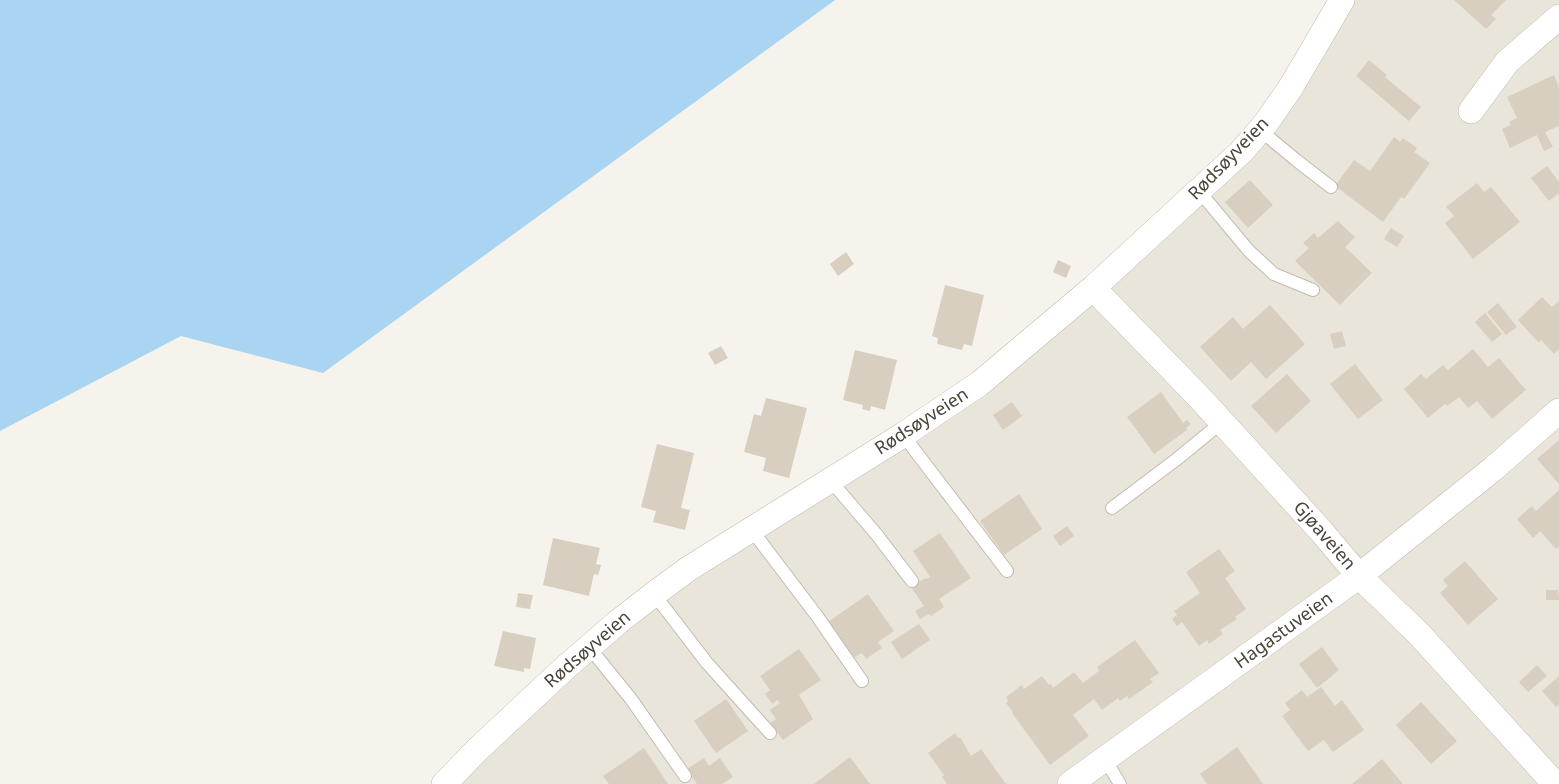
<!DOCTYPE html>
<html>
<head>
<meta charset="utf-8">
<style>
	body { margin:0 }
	canvas { display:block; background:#f6f3ec }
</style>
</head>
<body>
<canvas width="1559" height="784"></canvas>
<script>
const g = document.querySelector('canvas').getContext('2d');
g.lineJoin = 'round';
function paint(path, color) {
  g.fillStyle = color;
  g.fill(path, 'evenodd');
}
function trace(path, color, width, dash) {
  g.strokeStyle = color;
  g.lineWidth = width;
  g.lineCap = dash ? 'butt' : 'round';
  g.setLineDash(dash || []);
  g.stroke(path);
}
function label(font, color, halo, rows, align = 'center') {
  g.font = font + ' "Noto Sans",sans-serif';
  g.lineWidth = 5;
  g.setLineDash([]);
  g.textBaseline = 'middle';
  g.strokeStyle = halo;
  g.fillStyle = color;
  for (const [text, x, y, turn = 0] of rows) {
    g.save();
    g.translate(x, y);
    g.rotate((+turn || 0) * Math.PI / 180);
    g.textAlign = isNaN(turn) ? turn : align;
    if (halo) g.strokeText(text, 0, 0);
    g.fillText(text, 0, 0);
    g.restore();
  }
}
paint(new Path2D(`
	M 1342,0 L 1559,0 L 1559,784 L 444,784 L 566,667 L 979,384 L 1242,151 Z`), '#eae5da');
paint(new Path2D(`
	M 0,0 L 835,0 L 323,373 L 181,336 L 0,431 Z`), '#a9d4f2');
paint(new Path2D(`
	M 1454,0 L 1506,0 L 1491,15 L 1496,19 L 1486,29 Z
	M 1369,60 L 1387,75 L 1385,77 L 1421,107 L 1409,121 L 1356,76 Z
	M 1554,75 L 1559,87 L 1559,126 L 1545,132 L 1553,147 L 1544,151 L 1537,135 L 1510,148 L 1502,129 L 1511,125 L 1509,122 L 1517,118 L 1507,97 Z
	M 1394,137 L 1400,142 L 1403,138 L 1417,148 L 1414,152 L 1430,163 L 1404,199 L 1401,197 L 1383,222 L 1335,186 L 1354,160 L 1370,171 Z
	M 1547,166 L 1559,182 L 1559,193 L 1549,201 L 1531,178 Z
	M 1250,180 L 1273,205 L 1248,228 L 1225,202 Z
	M 1477,183 L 1484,192 L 1491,187 L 1520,222 L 1473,259 L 1445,223 L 1454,216 L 1446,207 Z
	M 1338,221 L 1355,237 L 1345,247 L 1372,273 L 1340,305 L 1295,261 L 1309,248 L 1303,243 L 1314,233 L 1318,238 Z
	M 1391,228 L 1404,236 L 1397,247 L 1384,239 Z
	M 846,252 L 854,264 L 838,276 L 830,264 Z
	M 1058,260 L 1071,266 L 1066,278 L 1053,272 Z
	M 945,285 L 984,295 L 972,346 L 964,344 L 962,350 L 937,344 L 938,338 L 932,336 Z
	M 1542,297 L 1552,307 L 1559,301 L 1559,349 L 1554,354 L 1541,340 L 1539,343 L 1518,320 Z
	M 1498,303 L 1517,327 L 1506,335 L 1487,312 Z
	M 1270,305 L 1305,344 L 1266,379 L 1251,362 L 1231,381 L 1200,347 L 1233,317 L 1243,329 Z
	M 1485,313 L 1502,334 L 1492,342 L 1475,322 Z
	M 1342,331 L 1346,346 L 1334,349 L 1330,334 Z
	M 721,346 L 728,358 L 715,365 L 708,353 Z
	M 1473,349 L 1488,367 L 1499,358 L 1526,390 L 1492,419 L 1477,401 L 1468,408 L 1459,397 L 1447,406 L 1445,404 L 1428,418 L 1404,389 L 1421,374 L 1426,379 L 1443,365 L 1448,370 Z
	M 855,350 L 897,360 L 885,410 L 871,406 L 870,411 L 862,409 L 863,405 L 843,400 Z
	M 1355,364 L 1383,400 L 1358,419 L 1330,384 Z
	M 1287,374 L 1311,401 L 1276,433 L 1251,406 Z
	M 1161,392 L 1183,423 L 1187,420 L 1191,424 L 1186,428 L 1187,430 L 1154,454 L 1127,417 Z
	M 766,398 L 807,408 L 789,478 L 763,471 L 766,458 L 744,452 L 754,414 L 761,416 Z
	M 1012,402 L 1022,416 L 1003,430 L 993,415 Z
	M 1559,440 L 1559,484 L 1537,459 Z
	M 657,444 L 694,453 L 681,508 L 690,510 L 685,530 L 653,522 L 656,511 L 641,507 Z
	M 1559,490 L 1559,546 L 1556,549 L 1540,531 L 1533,538 L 1517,519 L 1532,506 L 1536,511 Z
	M 1019,494 L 1042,529 L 1004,555 L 980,521 Z
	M 1067,526 L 1074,536 L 1060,546 L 1053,536 Z
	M 940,533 L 971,578 L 939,599 L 944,607 L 931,616 L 929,614 L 920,619 L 915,611 L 924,606 L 911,587 L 925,578 L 926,579 L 930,577 L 913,551 Z
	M 553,538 L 600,548 L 596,564 L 601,565 L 598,575 L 594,574 L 589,596 L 543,585 Z
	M 1219,549 L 1235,571 L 1225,578 L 1246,609 L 1235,617 L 1237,619 L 1220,630 L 1223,634 L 1209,644 L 1207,640 L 1199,646 L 1182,622 L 1177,626 L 1172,619 L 1177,615 L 1174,611 L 1200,593 L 1186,572 Z
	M 1465,561 L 1498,599 L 1468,625 L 1440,593 L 1448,586 L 1443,580 Z
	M 1546,590 L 1558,590 L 1559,600 L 1546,600 Z
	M 518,593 L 533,595 L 530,609 L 516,607 Z
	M 868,594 L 894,631 L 878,642 L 882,648 L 866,659 L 862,653 L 853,658 L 828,622 Z
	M 919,624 L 930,640 L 902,659 L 891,642 Z
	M 503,631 L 536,638 L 530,669 L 524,668 L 524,672 L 494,666 Z
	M 1135,640 L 1159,673 L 1150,679 L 1153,682 L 1129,699 L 1127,696 L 1120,701 L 1118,698 L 1102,710 L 1094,699 L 1073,715 L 1089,736 L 1050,765 L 1012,713 L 1013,712 L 1006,703 L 1008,701 L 1006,697 L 1022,685 L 1024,689 L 1042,676 L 1049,685 L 1051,684 L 1053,688 L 1074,672 L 1083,683 L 1099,671 L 1097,667 Z
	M 1322,647 L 1339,670 L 1317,688 L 1299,664 Z
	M 799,649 L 821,680 L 799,695 L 813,719 L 783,740 L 770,723 L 776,719 L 770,710 L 780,703 L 777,700 L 772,704 L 765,694 L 770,690 L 760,676 Z
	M 1537,665 L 1547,676 L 1528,692 L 1519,682 Z
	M 1559,676 L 1559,704 L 1556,707 L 1542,691 Z
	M 1321,687 L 1335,706 L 1342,700 L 1364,730 L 1333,752 L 1324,740 L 1308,751 L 1282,716 L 1290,710 L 1285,703 L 1302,690 L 1307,697 Z
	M 726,699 L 748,731 L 716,753 L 694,721 Z
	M 1421,702 L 1457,741 L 1431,764 L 1396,725 Z
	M 955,733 L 958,738 L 960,737 L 971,756 L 981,749 L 1006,784 L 947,784 L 942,777 L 944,775 L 928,753 Z
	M 1237,747 L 1263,784 L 1207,784 L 1200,774 Z
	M 644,748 L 668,784 L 609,784 L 603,776 Z
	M 850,757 L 870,784 L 814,784 Z
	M 704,758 L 709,766 L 720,758 L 733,777 L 722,784 L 697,784 L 687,769 Z
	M 1382,759 L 1403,784 L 1352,784 Z`), '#d8cfc1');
const service = new Path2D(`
	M 1260,130 L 1296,160 L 1331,187
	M 1199,191 L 1249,251 L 1274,274 L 1313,290
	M 903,435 L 1007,571
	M 830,480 L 877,535 L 912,581
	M 1112,508 L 1177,459 L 1222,422
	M 751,529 L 817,616 L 862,681
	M 654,594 L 707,663 L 770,733
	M 589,647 L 631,699 L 685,776
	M 1105,759 L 1120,784`);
const minor = new Path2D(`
	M 1471,111 L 1507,62 L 1559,17
	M 1093,288 L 1200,398 L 1321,531 L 1359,576 L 1419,634 L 1555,784
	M 444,784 L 478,749 L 566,667 L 618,622 L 654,594 L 688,569 L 903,435 L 979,384 L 1093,288 L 1242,151 L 1266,123 L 1291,87 L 1342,0
	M 1070,784 L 1359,576 L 1493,469 L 1559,411`);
trace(service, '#c2bbae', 14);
trace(minor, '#c2bbae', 26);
trace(service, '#fff', 12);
trace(minor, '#fff', 25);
label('18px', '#4b4439', '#fff', [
	["Rødsøyveien",1229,159,-46],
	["Rødsøyveien",922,422,-33],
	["Gjøaveien",1324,536,49],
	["Hagastuveien",1284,631,-36],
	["Rødsøyveien",588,650,-41]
]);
</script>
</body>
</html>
